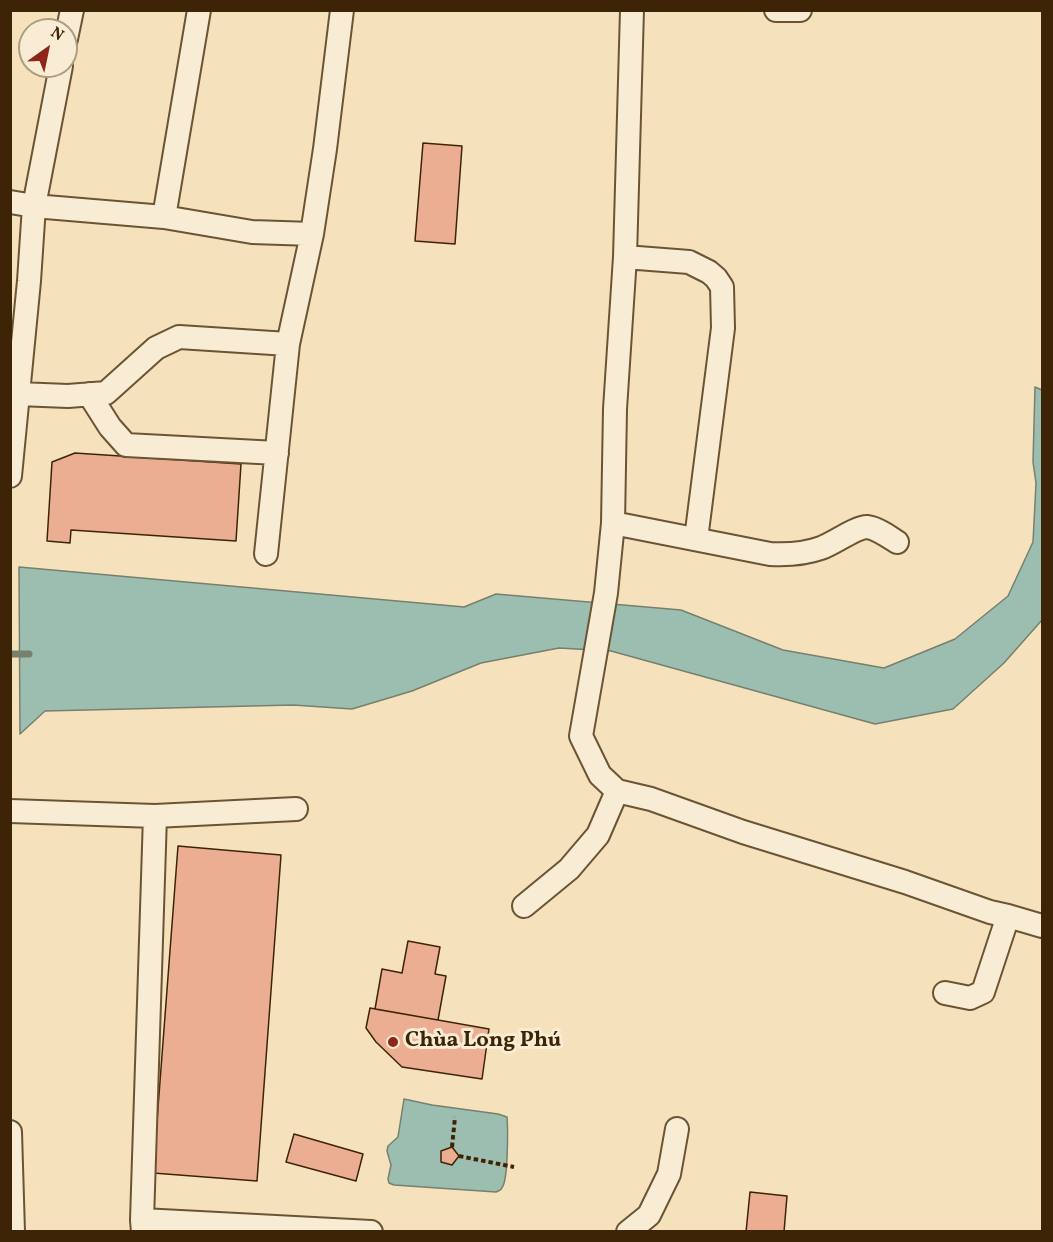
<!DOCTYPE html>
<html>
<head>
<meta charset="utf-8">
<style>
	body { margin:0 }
	#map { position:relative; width:1053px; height:1242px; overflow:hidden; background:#f5e2bd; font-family:Vollkorn,serif }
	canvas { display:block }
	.frame { position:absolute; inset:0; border:12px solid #3d2407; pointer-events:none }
	.north { position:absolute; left:18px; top:18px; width:60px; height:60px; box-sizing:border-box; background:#f8ecd4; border:2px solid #ad9c82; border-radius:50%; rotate:33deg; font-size:16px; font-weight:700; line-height:24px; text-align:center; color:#3d2407 }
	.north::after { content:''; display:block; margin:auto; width:21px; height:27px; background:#8f2418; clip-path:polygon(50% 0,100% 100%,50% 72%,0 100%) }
</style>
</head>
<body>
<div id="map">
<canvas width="1053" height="1242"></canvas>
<div class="frame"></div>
<div class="north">N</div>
</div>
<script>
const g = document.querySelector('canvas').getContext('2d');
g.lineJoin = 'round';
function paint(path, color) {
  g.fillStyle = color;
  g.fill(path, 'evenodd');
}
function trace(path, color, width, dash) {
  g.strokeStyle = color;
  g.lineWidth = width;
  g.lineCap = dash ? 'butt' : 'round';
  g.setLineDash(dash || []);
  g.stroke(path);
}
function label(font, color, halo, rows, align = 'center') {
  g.font = font + ' Vollkorn,serif';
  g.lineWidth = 6;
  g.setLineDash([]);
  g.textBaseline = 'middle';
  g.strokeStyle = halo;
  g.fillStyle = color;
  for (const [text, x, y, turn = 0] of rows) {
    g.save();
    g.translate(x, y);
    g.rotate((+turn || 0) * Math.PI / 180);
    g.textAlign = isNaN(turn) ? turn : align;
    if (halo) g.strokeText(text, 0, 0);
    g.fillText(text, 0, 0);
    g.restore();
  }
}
const water = new Path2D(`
	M 1035,387 L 1042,390 L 1042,620 L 1004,663 L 953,709 L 875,724 L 611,651 L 559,648 L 481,663 L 412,691 L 352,709 L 293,705 L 45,711 L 20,734 L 19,567 L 464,607 L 496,594 L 681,610 L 783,650 L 884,668 L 955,639 L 1008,596 L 1033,542 L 1036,483 L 1033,462 Z
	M 404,1099 L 432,1105 L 498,1114 L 507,1117 C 508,1129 508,1176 503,1186 C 501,1191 500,1190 496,1192 L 394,1185 L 389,1183 L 388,1179 L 391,1165 L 387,1151 L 388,1146 L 398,1137 Z`);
paint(water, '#9cbeb0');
trace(water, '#76806c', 1.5);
trace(new Path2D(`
	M 10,654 L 29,654`), '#76806c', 7);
const building = new Path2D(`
	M 423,143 L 462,146 L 455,244 L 415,241 Z
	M 75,453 L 241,464 L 236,541 L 71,530 L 70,543 L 47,541 L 52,462 Z
	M 178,846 L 281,855 L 257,1181 L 153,1173 Z
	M 408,941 L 440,947 L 435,974 L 446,976 L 438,1020 L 375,1009 L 382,969 L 402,973 Z
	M 370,1008 L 489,1029 L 482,1079 L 402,1067 L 376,1042 L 366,1028 Z
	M 294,1134 L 363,1154 L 356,1181 L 286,1162 Z
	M 452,1147 L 459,1156 L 452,1165 L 441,1162 L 441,1151 Z
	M 750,1192 L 787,1196 L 784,1232 L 746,1232 Z`);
paint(building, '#ecae93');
trace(building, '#3d2407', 1.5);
const minor = new Path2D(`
	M 632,10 L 625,257 L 615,409 L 613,523 L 606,593 L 581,736 L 600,775 L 617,791 L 651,799 L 743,832 L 905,882 L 990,912 L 1008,916 L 1042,926
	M 776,10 L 800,10
	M 66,39 L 72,10
	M 10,202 L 34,206 L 164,217 L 252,232 L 312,234
	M 164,217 L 199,10
	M 625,257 L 689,262 L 709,272 L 716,278 L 722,287 L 723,328 L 696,539
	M 18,394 L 68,396 L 106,393 L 156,348 L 179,337 L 288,344
	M 89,394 L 110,427 L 126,445 L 277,453
	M 10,476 L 29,281 L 34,206 L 61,66
	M 613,523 L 770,554 C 787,555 804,554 821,548 C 833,544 856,527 867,527 C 877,528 889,537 897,542
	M 266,554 L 288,344 L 312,234 L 325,149 L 342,10
	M 10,811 L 155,816 L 142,1220 L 143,1232
	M 155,816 L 296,809
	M 524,906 L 569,869 L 598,835 L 617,791
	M 945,993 L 970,998 L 983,992 L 1008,916
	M 10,1132 L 13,1232
	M 142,1220 L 371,1232
	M 628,1232 L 649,1215 L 669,1174 L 677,1129`);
trace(minor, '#6b5434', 26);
trace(new Path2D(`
	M 452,1147 L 455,1117
	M 459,1156 L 514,1167`), '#3d2407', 4, [4.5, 3]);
trace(minor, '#f8ecd4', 22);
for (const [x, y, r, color] of [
	[393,1042,6,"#8f2418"]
]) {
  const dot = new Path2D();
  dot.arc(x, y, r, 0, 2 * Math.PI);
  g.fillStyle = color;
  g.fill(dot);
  trace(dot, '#f8ecd4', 2);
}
label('bold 22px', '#3d2407', '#f8ecd4', [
	["Chùa Long Phú",405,1042]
], 'left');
</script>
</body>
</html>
